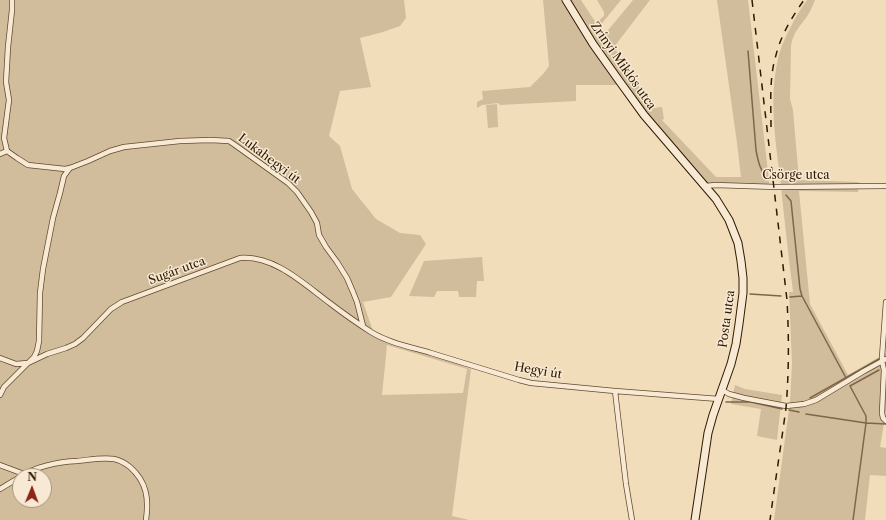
<!DOCTYPE html>
<html>
<head>
<meta charset="utf-8">
<style>
	body { margin:0 }
	#map { position:relative; width:886px; height:520px; overflow:hidden; background:#f2ddbb; font-family:"Libre Caslon Text",serif }
	canvas { display:block }
	.north { position:absolute; left:12px; top:468px; width:40px; height:40px; box-sizing:border-box; background:#f7e9d3; border:1px solid #a7967f; border-radius:50%; rotate:1deg; font-size:11px; font-weight:700; line-height:16px; text-align:center; color:#301a00 }
	.north::after { content:''; display:block; margin:auto; width:14px; height:18px; background:#8f2418; clip-path:polygon(50% 0,100% 100%,50% 72%,0 100%) }
</style>
</head>
<body>
<div id="map">
<canvas width="886" height="520"></canvas>
<div class="north">N</div>
</div>
<script>
const g = document.querySelector('canvas').getContext('2d');
g.lineJoin = 'round';
function paint(path, color) {
  g.fillStyle = color;
  g.fill(path, 'evenodd');
}
function trace(path, color, width, dash) {
  g.strokeStyle = color;
  g.lineWidth = width;
  g.lineCap = dash ? 'butt' : 'round';
  g.setLineDash(dash || []);
  g.stroke(path);
}
function label(font, color, halo, rows, align = 'center') {
  g.font = font + ' "Libre Caslon Text",serif';
  g.lineWidth = 3;
  g.setLineDash([]);
  g.textBaseline = 'middle';
  g.strokeStyle = halo;
  g.fillStyle = color;
  for (const [text, x, y, turn = 0] of rows) {
    g.save();
    g.translate(x, y);
    g.rotate((+turn || 0) * Math.PI / 180);
    g.textAlign = isNaN(turn) ? turn : align;
    if (halo) g.strokeText(text, 0, 0);
    g.fillText(text, 0, 0);
    g.restore();
  }
}
paint(new Path2D(`
	M 0,0 L 404,0 L 406,18 L 400,26 L 383,32 L 360,38 L 371,87 L 340,91 L 329,136 L 340,146 L 352,189 L 376,219 L 400,233 L 420,235 L 426,244 L 391,297 L 363,302 L 373,331 L 471,369 L 452,516 L 469,520 L 0,520 ZM 387,345 L 467,369 L 463,393 L 382,395 ZM 20,476 L 44,476 L 44,500 L 20,500 Z
	M 543,0 L 581,0 L 596,23 L 604,16 L 604,12 L 597,0 L 621,0 L 599,27 L 605,34 L 633,0 L 650,0 L 614,47 L 635,81 L 654,108 L 662,107 L 664,119 L 662,120 L 716,177 L 741,177 L 737,143 L 717,0 L 748,0 L 770,189 L 707,187 L 619,85 L 576,85 L 576,101 L 500,105 L 498,103 L 482,105 L 477,108 L 477,102 L 483,99 L 482,91 L 530,87 L 544,73 L 549,66 Z
	M 807,0 L 815,0 C 813,5 811,10 808,15 C 801,25 792,34 791,46 L 790,99 L 793,110 L 799,180 L 859,182 L 858,192 L 799,191 L 810,304 L 848,375 L 886,353 L 886,411 L 880,447 L 886,448 L 886,476 L 870,475 L 865,520 L 774,520 L 790,402 L 792,364 L 789,292 L 793,292 C 788,254 784,215 780,177 C 775,138 769,98 778,59 C 782,41 796,15 807,0 Z
	M 497,104 L 498,127 L 488,128 L 486,105 Z
	M 482,257 L 484,281 L 477,281 L 476,297 L 459,297 L 458,291 L 437,291 L 434,297 L 409,296 L 424,261 Z
	M 735,385 L 745,389 L 782,395 L 777,440 L 757,436 L 761,409 L 731,404 Z`), '#d1bc9b');
trace(new Path2D(`
	M 748,51 L 756,150 C 758,161 760,170 767,179
	M 786,195 L 791,201 L 800,289 L 802,296 L 846,378
	M 750,294 L 781,296
	M 790,297 L 802,296
	M 810,398 L 879,359
	M 726,402 L 751,402 L 782,409
	M 789,410 L 799,412
	M 806,414 L 866,423 L 866,416 L 850,386 L 879,370
	M 853,520 L 866,423 L 886,424`), '#7d674a', 1.5);
const minor = new Path2D(`
	M 12,0 L 12,10 L 8,47 L 6,82 L 9,100 L 4,138 L 7,151 L 17,158 L 28,165 L 65,169 L 70,168 L 88,161 L 110,151 L 124,147 L 180,141 L 210,140 L 229,141 L 235,145 L 288,183 L 297,192 L 311,212 L 317,223 L 319,235 L 326,247 L 337,262 L 347,278 L 353,292 L 357,302 L 363,326
	M 0,154 L 7,151
	M 706,186 L 715,185 L 776,187 L 886,186
	M 886,302 L 882,357 L 882,361 L 884,370 L 882,413 L 883,418 L 886,421
	M 0,358 L 16,364 L 28,363 L 47,354 L 66,348 L 75,344 L 83,338 L 111,309 L 122,302 L 240,258 C 275,255 305,285 331,304 C 344,314 357,323 371,332 C 389,343 411,347 431,353 C 461,362 490,371 519,380 L 531,383 L 615,391 L 719,399
	M 722,390 L 729,394 L 744,398 L 786,406 L 804,404 L 816,400 L 864,371 L 886,359
	M 615,391 L 626,484 L 632,520
	M 0,395 L 4,387 L 34,357 L 37,351 L 39,341 L 40,293 L 43,269 L 53,218 L 60,193 L 64,176 L 70,168
	M 0,465 L 24,474
	M 21,476 C 38,466 57,462 77,461 C 89,460 102,457 114,459 C 119,460 125,463 130,467 C 147,482 149,499 146,520
	M 0,489 L 20,477`);
const secondary = new Path2D(`
	M 566,0 L 593,44 L 620,82 L 644,115 L 716,199 L 729,220 L 738,243 L 741,261 L 743,278 L 743,293 L 739,324 L 736,344 L 731,364 L 713,415 L 708,433 L 695,520`);
trace(minor, '#604b2f', 6);
trace(secondary, '#301a00', 9);
trace(minor, '#f7e9d3', 4.5);
trace(secondary, '#f7e9d3', 7);
trace(new Path2D(`
	M 752,0 L 787,300 C 789,336 789,372 786,408 C 781,445 775,483 770,520
	M 771,127 C 771,103 769,78 776,55 C 781,35 792,17 804,0`), '#301a00', 1.5, [7, 7]);
label('12px', '#301a00', '#f7e9d3', [
	["Zrínyi Miklós utca",623,66,55],
	["Lukahegyi út",269,159,37],
	["Csörge utca",796,176],
	["Sugár utca",177,271,-20],
	["Posta utca",727,319,-82],
	["Hegyi út",538,371,10]
]);
</script>
</body>
</html>
